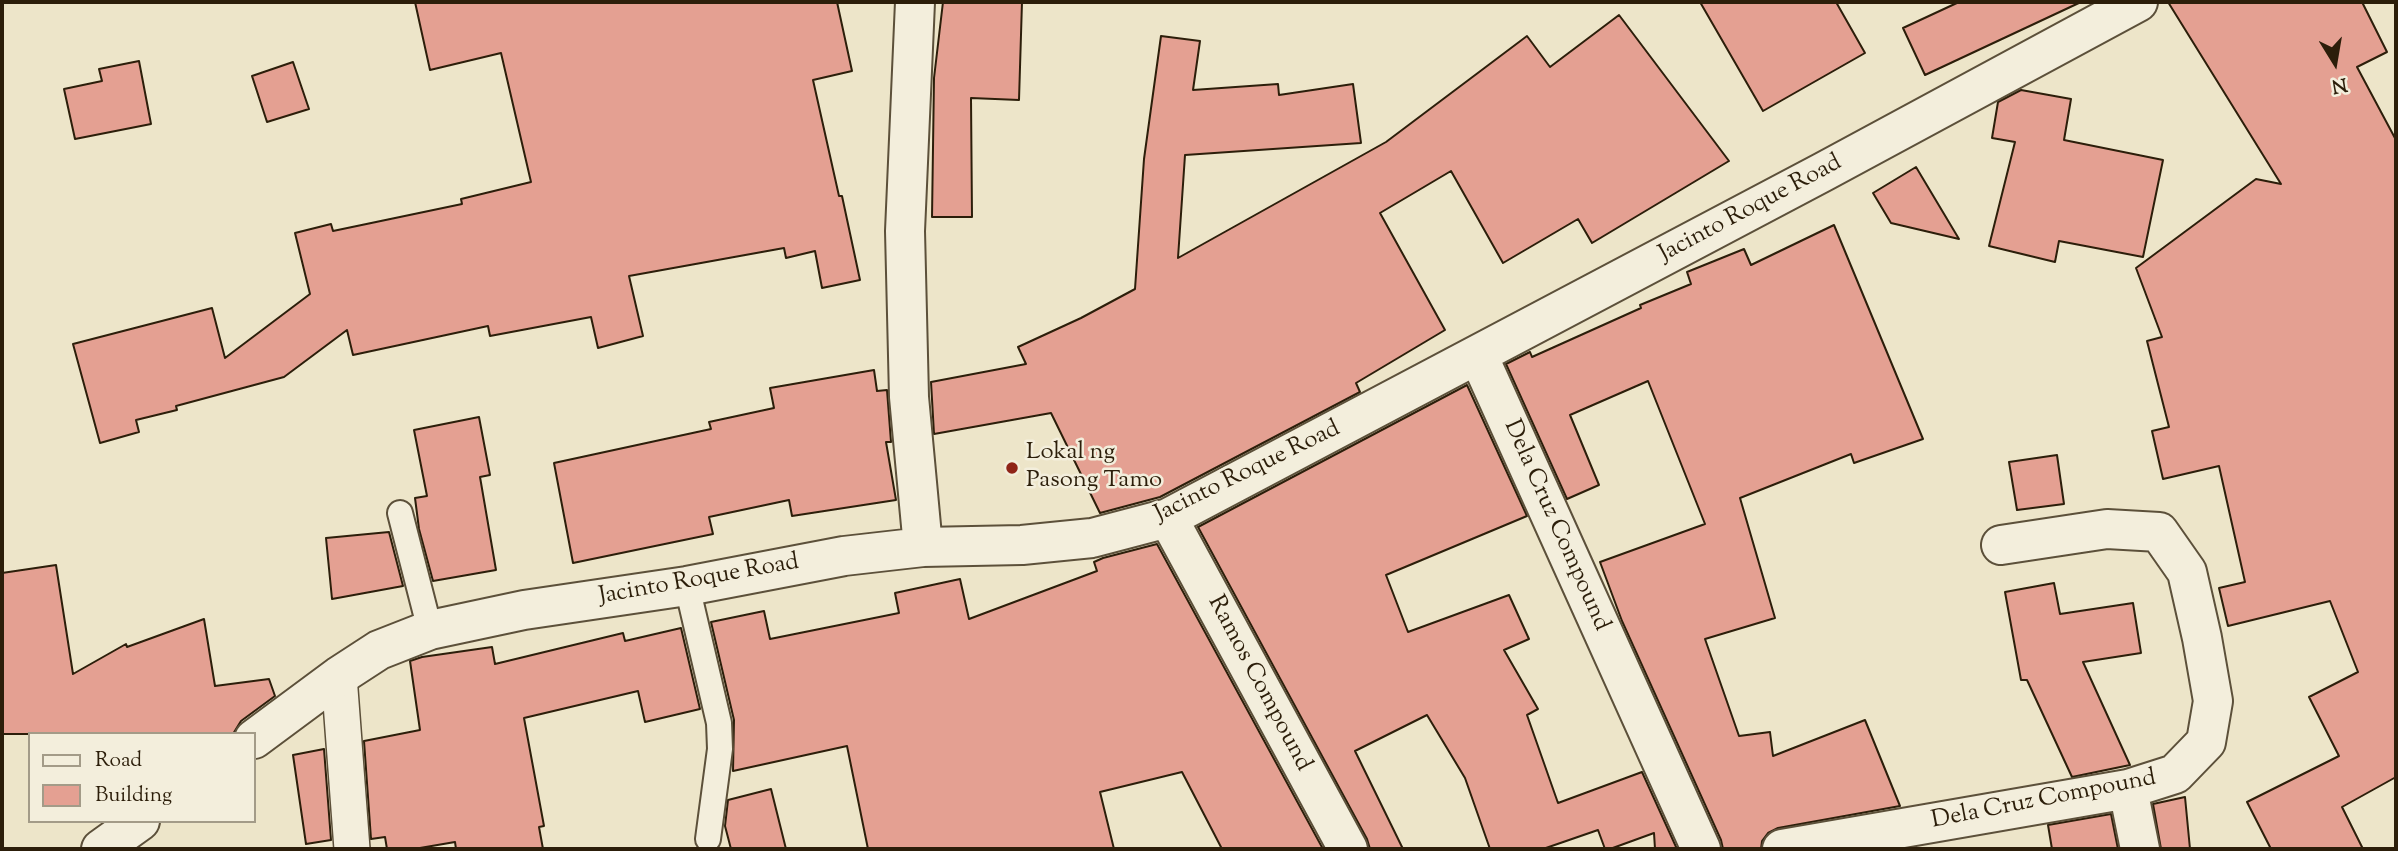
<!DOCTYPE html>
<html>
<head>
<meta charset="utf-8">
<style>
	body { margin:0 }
	#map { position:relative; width:2398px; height:851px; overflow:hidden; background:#ede5c9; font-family:"Sorts Mill Goudy",serif }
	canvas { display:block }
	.frame { position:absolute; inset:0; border:4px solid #2c1e0a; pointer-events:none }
	.legend { position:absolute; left:28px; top:732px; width:228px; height:91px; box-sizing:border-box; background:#f3eedc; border:2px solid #a39b88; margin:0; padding:9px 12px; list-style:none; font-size:21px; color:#2c1e0a }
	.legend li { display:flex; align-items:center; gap:14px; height:35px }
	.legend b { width:35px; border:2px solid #a39b88 }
	.north { position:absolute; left:2300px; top:28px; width:70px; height:70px; -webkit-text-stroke:5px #f3eedc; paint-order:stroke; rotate:169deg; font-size:19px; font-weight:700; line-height:28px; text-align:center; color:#2c1e0a }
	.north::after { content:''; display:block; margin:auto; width:24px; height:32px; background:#2c1e0a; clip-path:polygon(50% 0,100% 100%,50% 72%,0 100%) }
</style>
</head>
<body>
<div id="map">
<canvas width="2398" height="851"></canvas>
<div class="frame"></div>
<ul class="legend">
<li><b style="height:9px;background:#f3eedc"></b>Road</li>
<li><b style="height:19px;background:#e4a092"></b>Building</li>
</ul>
<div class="north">N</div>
</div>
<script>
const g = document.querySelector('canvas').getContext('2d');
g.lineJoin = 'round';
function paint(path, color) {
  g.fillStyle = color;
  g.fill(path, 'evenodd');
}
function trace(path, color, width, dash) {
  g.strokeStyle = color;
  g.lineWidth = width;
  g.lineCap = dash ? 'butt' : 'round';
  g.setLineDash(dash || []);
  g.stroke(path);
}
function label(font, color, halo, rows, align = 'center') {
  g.font = font + ' "Sorts Mill Goudy",serif';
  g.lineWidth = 5;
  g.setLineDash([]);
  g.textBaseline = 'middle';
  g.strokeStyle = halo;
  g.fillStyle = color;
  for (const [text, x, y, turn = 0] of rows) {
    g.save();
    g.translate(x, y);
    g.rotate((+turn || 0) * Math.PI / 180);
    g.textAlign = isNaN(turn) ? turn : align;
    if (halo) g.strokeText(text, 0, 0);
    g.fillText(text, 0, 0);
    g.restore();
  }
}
const building = new Path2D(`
	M 415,2 L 837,2 L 852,71 L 813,80 L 839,196 L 842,196 L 860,280 L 822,288 L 815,251 L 786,258 L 784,248 L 629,276 L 643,336 L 598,348 L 591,317 L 490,336 L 488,326 L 353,355 L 347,330 L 284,377 L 176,406 L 177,410 L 136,420 L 139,432 L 100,443 L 73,344 L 212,308 L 225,358 L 310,294 L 295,233 L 331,224 L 333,231 L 462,204 L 461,199 L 531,182 L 501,53 L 430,70 Z
	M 943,2 L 1022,2 L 1019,100 L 971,98 L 972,217 L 932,217 L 934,78 Z
	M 1700,2 L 1836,2 L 1865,53 L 1763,111 Z
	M 1959,2 L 2081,2 L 1925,75 L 1903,28 Z
	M 2168,2 L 2362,2 L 2387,52 L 2357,67 L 2396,140 L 2396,777 L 2342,807 L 2363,849 L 2271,849 L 2247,802 L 2339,756 L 2309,697 L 2358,672 L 2330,601 L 2228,626 L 2219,588 L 2245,582 L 2219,466 L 2163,479 L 2152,431 L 2169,427 L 2147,341 L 2162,337 L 2136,268 L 2256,179 L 2281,184 Z
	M 1619,15 L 1729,161 L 1592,243 L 1578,219 L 1503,263 L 1451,171 L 1380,213 L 1445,330 L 1356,383 L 1360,392 L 1160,497 L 1100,513 L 1051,413 L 934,434 L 931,382 L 1026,364 L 1018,347 L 1081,318 L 1135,289 L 1144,159 L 1161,36 L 1200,41 L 1193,90 L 1278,84 L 1279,95 L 1353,84 L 1361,143 L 1185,155 L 1178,258 L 1386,142 L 1527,36 L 1550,67 Z
	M 139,61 L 151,124 L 75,139 L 64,89 L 102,81 L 99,69 Z
	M 293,62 L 309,109 L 267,122 L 252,76 Z
	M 2021,90 L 2071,99 L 2064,140 L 2163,160 L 2143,257 L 2059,241 L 2055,262 L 1989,246 L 2015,142 L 1992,138 L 1998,102 Z
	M 1916,167 L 1959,239 L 1891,223 L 1873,193 Z
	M 1834,225 L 1923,439 L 1854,463 L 1851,454 L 1740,498 L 1775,618 L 1705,639 L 1739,736 L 1770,732 L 1773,756 L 1865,720 L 1900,806 L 1778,828 L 1768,833 L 1762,841 L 1761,849 L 1723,849 L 1721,840 L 1622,621 L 1600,562 L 1705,524 L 1648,381 L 1570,415 L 1599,485 L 1567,499 L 1506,364 L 1530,352 L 1532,357 L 1641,308 L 1640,305 L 1691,284 L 1687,272 L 1744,249 L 1751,265 Z
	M 874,370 L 877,391 L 887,390 L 891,442 L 886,442 L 896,500 L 792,516 L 789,500 L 709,517 L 713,534 L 573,563 L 554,463 L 711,429 L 709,422 L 774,408 L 770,388 Z
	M 1467,385 L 1527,516 L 1386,575 L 1408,632 L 1509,595 L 1529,639 L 1504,650 L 1538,709 L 1527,715 L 1558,803 L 1642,772 L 1677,849 L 1655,849 L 1654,833 L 1610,849 L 1605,849 L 1598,830 L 1543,849 L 1490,849 L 1465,778 L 1427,715 L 1355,751 L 1403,849 L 1370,849 L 1367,839 L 1198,527 Z
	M 479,417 L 490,475 L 480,477 L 496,570 L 433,581 L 419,529 L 415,498 L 427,496 L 414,430 Z
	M 2057,455 L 2064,504 L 2017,510 L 2009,462 Z
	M 389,532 L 403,586 L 332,599 L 326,538 Z
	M 1157,544 L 1323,849 L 1222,849 L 1182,772 L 1100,792 L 1114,849 L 868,849 L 847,746 L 733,771 L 734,720 L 711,622 L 764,611 L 770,639 L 899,613 L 895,593 L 960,579 L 969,619 L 1097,571 L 1094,562 L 1103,558 Z
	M 56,565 L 73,674 L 126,644 L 127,647 L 204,619 L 215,686 L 269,679 L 275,696 L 241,721 L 233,734 L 2,734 L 2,573 Z
	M 2054,583 L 2060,614 L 2133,603 L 2141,653 L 2083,662 L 2130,765 L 2072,777 L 2027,680 L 2021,680 L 2005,592 Z
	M 681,628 L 700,709 L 645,722 L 638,691 L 524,718 L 544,826 L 539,827 L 543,849 L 456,849 L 455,842 L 414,849 L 387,849 L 385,837 L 371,839 L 364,741 L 420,730 L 410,661 L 422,657 L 492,647 L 495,664 L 623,633 L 625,641 Z
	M 324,749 L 331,840 L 306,844 L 293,755 Z
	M 771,789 L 786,849 L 731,849 L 725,826 L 728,800 Z
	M 2185,797 L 2190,849 L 2161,849 L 2153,804 Z
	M 2111,814 L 2118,849 L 2052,849 L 2048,825 Z`);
paint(building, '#e4a092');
trace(building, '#2c1e0a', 2);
const service = new Path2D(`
	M 400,513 L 430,630
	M 687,586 L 719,723 L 720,749 L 708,839`);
const pedestrian = new Path2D(`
	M 339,676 L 352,849`);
const minor = new Path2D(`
	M 915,2 L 905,231 L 909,397 L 923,547
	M 1478,355 L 1701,849
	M 1168,518 L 1348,849
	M 254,739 L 339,676 L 379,650 L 430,630 L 524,610 L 687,586 L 844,556 L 923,547 L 1022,545 L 1092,538 L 1168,518 L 1823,172 L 2138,2
	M 2128,789 L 2140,849
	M 101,849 L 140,821
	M 1782,849 L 2128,789 L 2175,774 L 2206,742 L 2213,701 L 2202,638 L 2187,572 L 2159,532 L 2107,529 L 2001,545`);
trace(service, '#5c503a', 28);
trace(pedestrian, '#5c503a', 38);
trace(minor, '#5c503a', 42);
trace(service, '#f3eedc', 24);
trace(pedestrian, '#f3eedc', 35);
trace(minor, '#f3eedc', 38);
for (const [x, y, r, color] of [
	[1012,468,7,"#8f2418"]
]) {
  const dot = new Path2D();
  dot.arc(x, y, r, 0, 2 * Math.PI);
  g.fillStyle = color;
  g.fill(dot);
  trace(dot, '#f3eedc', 2.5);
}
label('24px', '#2c1e0a', '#f3eedc', [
	["Jacinto Roque Road",1751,210,-28],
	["Jacinto Roque Road",1248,473,-26],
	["Dela Cruz Compound",1555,526,66],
	["Jacinto Roque Road",699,581,-10],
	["Ramos Compound",1258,684,62],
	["Dela Cruz Compound",2044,801,-11]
]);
label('24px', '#2c1e0a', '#f3eedc', [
	["Lokal ng",1026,454],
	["Pasong Tamo",1026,482]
], 'left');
</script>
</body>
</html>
